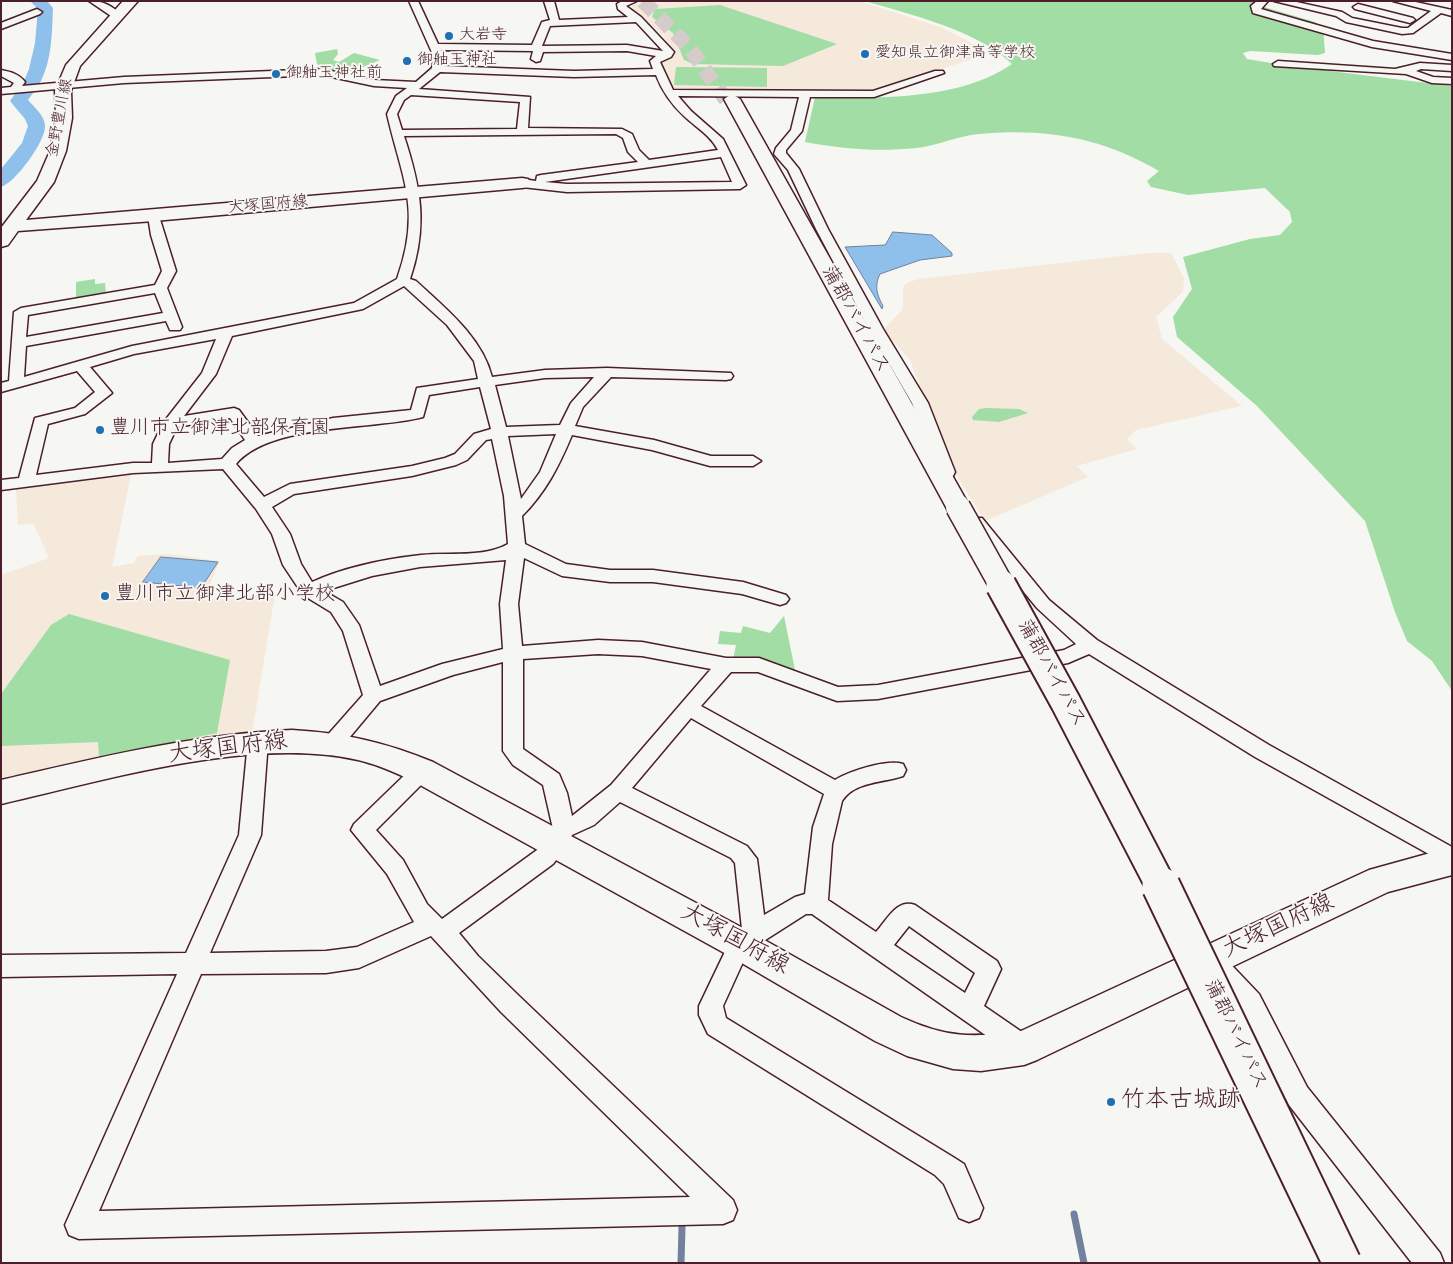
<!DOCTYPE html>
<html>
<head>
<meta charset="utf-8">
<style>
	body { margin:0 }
	#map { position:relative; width:1453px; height:1264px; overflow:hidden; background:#f6f6f2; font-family:"Indie Flower",sans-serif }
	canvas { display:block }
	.frame { position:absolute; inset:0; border:2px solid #4a1f2b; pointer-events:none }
</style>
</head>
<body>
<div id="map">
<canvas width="1453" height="1264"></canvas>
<div class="frame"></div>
</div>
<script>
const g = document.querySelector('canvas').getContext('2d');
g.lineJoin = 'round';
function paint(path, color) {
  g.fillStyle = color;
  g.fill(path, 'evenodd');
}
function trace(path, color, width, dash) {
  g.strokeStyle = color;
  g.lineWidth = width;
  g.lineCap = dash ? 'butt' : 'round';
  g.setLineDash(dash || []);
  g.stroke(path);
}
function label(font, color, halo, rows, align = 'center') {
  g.font = font + ' "Indie Flower","Klee One",sans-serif';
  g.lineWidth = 4;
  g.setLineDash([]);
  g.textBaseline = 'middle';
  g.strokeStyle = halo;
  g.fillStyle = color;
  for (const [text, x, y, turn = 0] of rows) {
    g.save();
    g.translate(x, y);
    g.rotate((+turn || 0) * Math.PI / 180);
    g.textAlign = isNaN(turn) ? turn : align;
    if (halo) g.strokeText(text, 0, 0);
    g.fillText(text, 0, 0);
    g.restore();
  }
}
paint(new Path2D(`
	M 676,1 L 859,1 L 943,28 L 990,53 L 871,92 L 672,89 L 658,62 L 671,55 L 664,36 L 639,19 L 631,5 Z
	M 1148,253 L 1171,253 L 1184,279 L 1183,292 L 1156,317 L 1162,339 L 1242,406 L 1136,430 L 1127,439 L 1137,449 L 1077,466 L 1088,477 L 985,521 L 951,467 L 910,360 L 885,332 L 885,328 L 903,309 L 903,287 L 909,282 L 919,279 Z
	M 132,470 L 112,567 L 134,563 L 138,556 L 167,554 L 220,561 L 203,600 L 275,594 L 252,733 L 1,784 L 1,575 L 49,558 L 33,523 L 18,525 L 16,488 Z`), '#f4e9da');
paint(new Path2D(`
	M 865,1 L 1256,1 L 1254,4 L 1315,22 L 1323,27 L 1325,53 L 1318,55 L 1250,51 L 1243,53 L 1247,59 L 1289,66 L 1452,86 L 1452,691 L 1432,661 L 1407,641 L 1395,612 L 1365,521 L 1257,406 L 1177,337 L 1173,317 L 1192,289 L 1183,257 L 1250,239 L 1280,235 L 1292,222 L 1290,212 L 1265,188 L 1188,195 L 1151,187 L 1147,181 L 1159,171 C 1101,137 1045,128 979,134 C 957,136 937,146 916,148 C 877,152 843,149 805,142 L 815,97 C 877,98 959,101 1012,64 C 977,30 911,15 865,1 Z
	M 720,5 L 837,44 L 783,66 L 693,64 L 684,60 L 673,33 L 652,17 L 655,9 Z
	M 337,49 L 338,54 L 333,60 L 339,62 L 354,53 L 380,60 C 358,69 340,80 317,64 L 315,53 Z
	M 676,67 L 767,68 L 767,87 L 674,85 Z
	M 95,279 L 95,284 L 105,283 L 106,294 L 76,300 L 76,282 Z
	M 986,408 L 1019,409 L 1028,413 L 999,422 L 973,420 L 972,417 L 979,409 Z
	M 69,614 L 230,660 L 217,733 L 99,757 L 98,742 L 1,746 L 1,694 L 51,625 Z
	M 784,616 L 796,675 L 733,660 L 736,645 L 718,644 L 720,631 L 741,633 L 743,626 L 770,633 Z`), '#a1dda4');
const water = new Path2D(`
	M 893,232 L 932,235 L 952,253 L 952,256 L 920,260 L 880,274 C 874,286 877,295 883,306 L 882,309 L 845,247 L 885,245 Z
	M 161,557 L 218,562 L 201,588 L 143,582 Z`);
paint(water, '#8fc0eb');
trace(water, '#73809e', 1);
trace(new Path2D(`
	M 1074,1214 L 1084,1263
	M 681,1263 L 682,1227`), '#73809e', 7);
paint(new Path2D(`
	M 30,1 L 47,1 L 53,8 C 52,32 52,59 41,81 C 37,88 32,94 28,100 C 34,107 45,116 45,126 C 46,141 15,183 1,187 L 1,169 L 22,143 L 28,126 L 25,119 L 10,101 L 24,81 L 29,69 L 35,43 L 38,9 Z`), '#8fc0eb');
trace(new Path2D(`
	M 643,1 L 689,47 L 726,100`), '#d4cbca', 15, [15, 8]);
const street = new Path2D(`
	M 89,1 C 103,1 112,5 122,16 L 114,18 Z
	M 409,1 L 418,1 L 438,44 L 532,45 L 542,22 L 550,20 L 544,1 L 554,1 L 559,20 L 628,17 L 618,9 L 617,4 L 622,1 L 637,1 L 626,6 L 641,17 L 674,52 L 671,57 L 660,62 L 673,90 L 873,91 L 935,71 L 943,71 L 944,73 L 874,97 L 810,97 L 802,131 L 786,150 L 786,153 L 799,169 L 828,229 L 883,329 L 928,403 L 955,472 L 953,476 L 941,476 L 939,472 L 912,403 L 869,329 L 816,229 L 788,170 L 774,154 L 776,148 L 791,130 L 799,97 L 678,96 L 691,111 L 723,139 L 746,185 L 740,189 L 567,192 L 522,187 L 516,183 L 522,179 L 536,181 L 537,176 L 541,175 L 638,162 L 628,152 L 623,138 L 616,134 L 404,136 C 421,188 428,226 410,279 L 416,281 C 445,308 482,337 492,377 L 545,370 L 607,368 L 731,373 L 733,376 L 731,379 L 726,380 L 611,377 L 583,407 L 575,426 L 654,440 L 711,456 L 753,456 L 761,461 L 753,466 L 710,466 L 652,450 L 572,435 C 559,466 546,492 522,516 L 525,544 L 566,564 L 610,570 L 653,570 L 743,582 L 786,595 L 789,599 L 786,603 L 780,605 L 742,594 L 653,582 L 610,582 L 562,576 L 524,558 L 518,604 L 522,646 L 598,640 L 642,642 L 726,658 L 759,658 L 838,687 L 878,685 L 1064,650 L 1076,644 L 1037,608 L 970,526 L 967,522 L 970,518 L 982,518 L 1049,600 L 1097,640 L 1269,745 L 1452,847 L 1452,867 L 1255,757 L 1089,654 L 1068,663 L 878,699 L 837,701 L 758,672 L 731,672 L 701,706 L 835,780 C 850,771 887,759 903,764 L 906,770 L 903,776 C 883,783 855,781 842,801 L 832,844 L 828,900 L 876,932 C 887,920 897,898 915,905 L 997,961 L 1001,969 L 984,1006 L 1032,1039 L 1036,1047 L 1032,1055 L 1023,1059 L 1014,1055 L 812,914 L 806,914 L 748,951 L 723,1006 L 726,1018 L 953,1157 L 964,1164 L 983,1208 L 979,1218 L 969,1222 L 959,1218 L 944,1184 L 935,1175 L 708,1034 L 699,1015 L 699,1006 L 732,937 L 742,929 L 735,863 L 731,858 L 620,802 L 594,825 L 572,835 L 564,850 L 553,864 L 459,933 L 478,956 L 519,996 L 733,1200 L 737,1210 L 733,1220 L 723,1224 L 79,1239 L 69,1235 L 65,1225 L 177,974 L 1,977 L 1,955 L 186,953 L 239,835 L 248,741 L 251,735 L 258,733 L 265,735 L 268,741 L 261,835 L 210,953 L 326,951 L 357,947 L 414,922 L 387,874 L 351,830 L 354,824 L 415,765 L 422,763 L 429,765 L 432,771 L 429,777 L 376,830 L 403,860 L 427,904 L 442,919 L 537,850 L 553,829 L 543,785 L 513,765 L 503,751 L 503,662 L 453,675 L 380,701 L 339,750 L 332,752 L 325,750 L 322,744 L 325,738 L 363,695 L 343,631 L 331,612 L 303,595 L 283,565 L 272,534 L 256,509 L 223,469 L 133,473 L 1,490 L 1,480 L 19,478 L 35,418 L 75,408 L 95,392 L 77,371 L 1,392 L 1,383 L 9,381 L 14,312 L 21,308 L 155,285 L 162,271 L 151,235 L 148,216 L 150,213 L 158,213 L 176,271 L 167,288 L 182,327 L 180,330 L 170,330 L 166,321 L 26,346 L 24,377 L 132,346 L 354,303 L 397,279 C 422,209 402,179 387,114 L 396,96 L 407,88 L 374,86 L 322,75 L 124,83 L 1,94 L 1,88 L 11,87 L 14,83 L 1,76 L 1,70 C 11,72 19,74 25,82 L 22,86 L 124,77 L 322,69 L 374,80 L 416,82 L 432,68 L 434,57 ZM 636,22 L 663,51 L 627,45 L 542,46 L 550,26 ZM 441,50 L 533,51 L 531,59 L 536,62 L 540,61 L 543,52 L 627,51 L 656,56 L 650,61 L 653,69 L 574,71 L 443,66 L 444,57 ZM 440,72 L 574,77 L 656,75 C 662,91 672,105 685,117 C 696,127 711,136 718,150 L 649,160 L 639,150 L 632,134 L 622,129 L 528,128 L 530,97 L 419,89 ZM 411,95 L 520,102 L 517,129 L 402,130 L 397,114 L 404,100 ZM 721,157 L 732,182 L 567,184 L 545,182 ZM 404,286 L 447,325 L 474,361 L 478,379 L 417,388 L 411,410 L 333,418 L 258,436 L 239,410 L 234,408 L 184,416 L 216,374 L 232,336 L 363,309 ZM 155,293 L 163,313 L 26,337 L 28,315 ZM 216,339 L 202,373 L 163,423 L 153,444 L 152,463 L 133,463 L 36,475 L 48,424 L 85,414 L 112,393 L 90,367 L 134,354 ZM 594,377 L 571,403 L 560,425 L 506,427 L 495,385 L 545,378 ZM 480,387 L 491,429 L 474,434 L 455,454 L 445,458 L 412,466 L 290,484 L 264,497 L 236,464 C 270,423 374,430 423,417 L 429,395 ZM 230,418 L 245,440 L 232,448 L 222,459 L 168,463 L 169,444 L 177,427 ZM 556,434 L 540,472 L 521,499 L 508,436 ZM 492,439 L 504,496 L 508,544 C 483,558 449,552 421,555 C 385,559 345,567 312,582 L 301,564 L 290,534 L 272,507 L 294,494 L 412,476 L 456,465 L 467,460 L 486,440 ZM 506,560 L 500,604 L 503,649 L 442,664 L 380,686 L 359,625 L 343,602 L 324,591 L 372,576 L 420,567 ZM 598,654 L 642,656 L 711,669 L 611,785 L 572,816 L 567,793 L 559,774 L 523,749 L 523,659 ZM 691,718 L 824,794 L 813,827 L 805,894 L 795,897 L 764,915 L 757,859 L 747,846 L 632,788 ZM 909,926 L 975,973 L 965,993 L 894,945 ZM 431,936 L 501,1012 L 690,1197 L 99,1211 L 201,974 L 326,973 L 359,968 Z
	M 1257,1 L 1268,1 L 1261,9 L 1373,41 L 1452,54 L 1452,60 L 1372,47 L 1253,13 L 1251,6 Z
	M 1274,1 L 1292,1 L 1342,12 L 1352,18 L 1402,28 L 1408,28 L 1431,11 L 1393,1 L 1411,1 L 1452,10 L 1452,16 L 1441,13 L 1413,33 L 1402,34 L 1346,22 L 1336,16 Z
	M 1358,4 L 1413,18 L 1415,20 L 1410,23 L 1355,9 L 1353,7 Z
	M 37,9 L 42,12 L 40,14 L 1,29 L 1,23 Z
	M 1278,61 L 1395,69 L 1420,63 L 1452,65 L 1452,71 L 1421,69 L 1416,71 L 1433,77 L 1452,78 L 1452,84 L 1432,83 L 1406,74 L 1274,66 L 1273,64 Z
	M 1212,949 L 1220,953 L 1259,994 L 1307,1087 L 1440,1253 L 1444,1263 L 1412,1263 L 1289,1105 L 1241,1010 L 1204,967 L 1200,960 L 1204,953 Z`);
const secondary = new Path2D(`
	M 123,1 L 138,1 L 80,66 L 71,91 L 72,118 L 66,151 L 54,182 L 26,220 L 522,178 L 528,179 L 531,183 L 528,187 L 522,188 L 154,221 L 18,231 L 8,245 L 1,247 L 1,228 L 37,181 L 50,151 L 56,118 L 55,91 L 66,65 Z
	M 292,730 C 344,733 385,742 433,762 L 752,933 L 901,1017 C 946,1038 973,1038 1021,1031 L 1369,870 L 1452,847 L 1452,875 L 1388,892 L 1037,1060 L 1024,1065 L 981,1071 L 953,1069 L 907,1056 L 875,1041 L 728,955 L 411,780 C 394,772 376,764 358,760 C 252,736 106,780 1,804 L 1,780 C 97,758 193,734 292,730 Z`);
const highway = new Path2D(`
	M 732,94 L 740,99 L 970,507 L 967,513 L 958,515 L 949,513 L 946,507 L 724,99 Z`);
trace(street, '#4a1f2b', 3);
trace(secondary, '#4a1f2b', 3);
trace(highway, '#4a1f2b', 3);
paint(street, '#f6f6f2');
paint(secondary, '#f6f6f2');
paint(highway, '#f6f6f2');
const highwayBridgeFar2 = new Path2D(`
	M 958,507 L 1002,586`);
const highwayBridgeFar1 = new Path2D(`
	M 1001,585 L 1066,703 L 1162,888`);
const highwayBridge = new Path2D(`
	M 1161,886 L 1342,1263`);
trace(highwayBridgeFar2, '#4a1f2b', 27, []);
trace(highwayBridgeFar1, '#4a1f2b', 33, []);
trace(highwayBridge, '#4a1f2b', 41, []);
trace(highwayBridgeFar2, '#f6f6f2', 24);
trace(highwayBridgeFar1, '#f6f6f2', 29);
trace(highwayBridge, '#f6f6f2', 37);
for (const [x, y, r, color] of [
	[449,36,5,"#1f6fb2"],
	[865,54,5,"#1f6fb2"],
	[407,61,5,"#1f6fb2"],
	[276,74,5,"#1f6fb2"],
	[100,430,5,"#1f6fb2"],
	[105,596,5,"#1f6fb2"],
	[1111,1102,5,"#1f6fb2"]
]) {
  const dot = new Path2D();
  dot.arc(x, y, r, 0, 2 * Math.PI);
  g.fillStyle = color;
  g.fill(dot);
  trace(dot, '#f6f6f2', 2);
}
label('16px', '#4a1f2b', '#f6f6f2', [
	["大岩寺",459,36],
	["愛知県立御津高等学校",875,54],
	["御舳玉神社",417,61],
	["御舳玉神社前",286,74]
], 'left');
label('16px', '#4a1f2b', '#f6f6f2', [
	["金野豊川線",61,118,-79],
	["大塚国府線",268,206,-5]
]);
label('20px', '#4a1f2b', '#f6f6f2', [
	["蒲郡バイパス",854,320,61],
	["蒲郡バイパス",1050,674,61],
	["蒲郡バイパス",1234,1035,64]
]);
label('20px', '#4a1f2b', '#f6f6f2', [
	["豊川市立御津北部保育園",110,430],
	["豊川市立御津北部小学校",115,596]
], 'left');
label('24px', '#4a1f2b', '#f6f6f2', [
	["大塚国府線",228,750,-7],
	["大塚国府線",1279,928,-25],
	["大塚国府線",734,941,29]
]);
label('24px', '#4a1f2b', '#f6f6f2', [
	["竹本古城跡",1121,1102]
], 'left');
</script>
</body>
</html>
